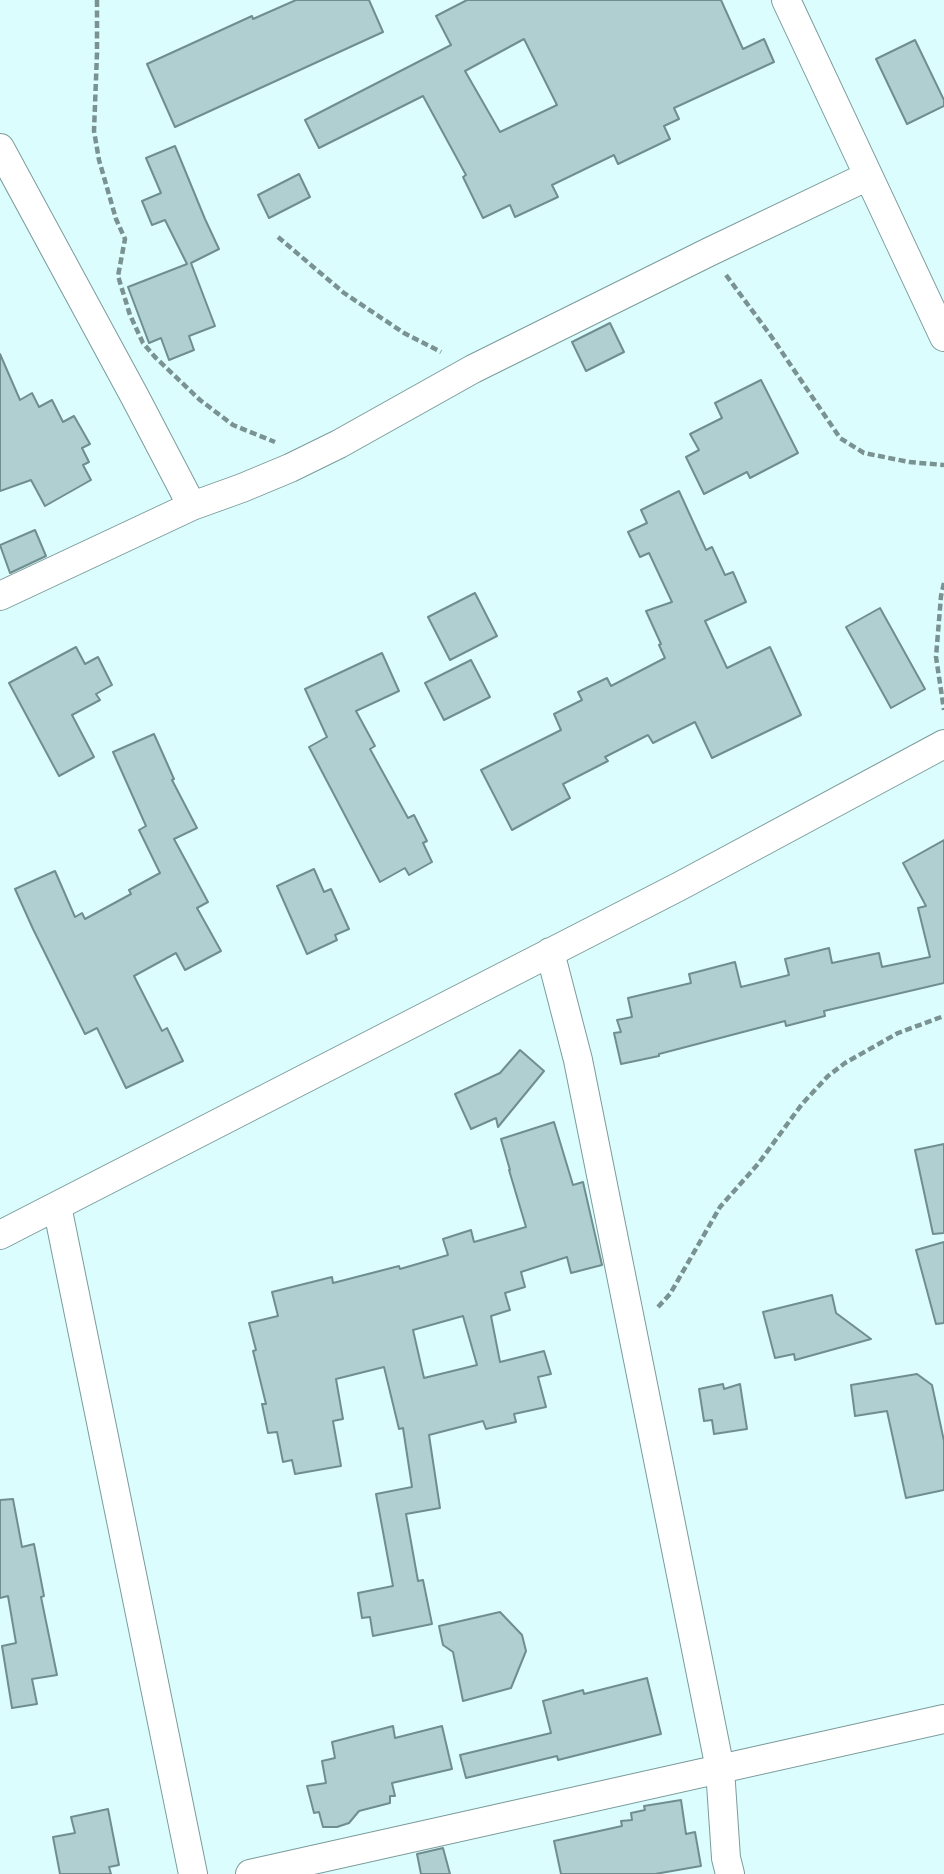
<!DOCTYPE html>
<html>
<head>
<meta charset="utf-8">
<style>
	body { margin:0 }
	canvas { display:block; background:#dcfdfe }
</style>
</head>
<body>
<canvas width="944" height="1874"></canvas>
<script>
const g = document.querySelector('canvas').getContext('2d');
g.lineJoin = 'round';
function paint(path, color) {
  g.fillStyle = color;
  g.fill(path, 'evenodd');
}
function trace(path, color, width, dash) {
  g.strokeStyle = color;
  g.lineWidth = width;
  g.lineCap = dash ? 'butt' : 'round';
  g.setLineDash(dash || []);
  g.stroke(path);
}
const building = new Path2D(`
	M 296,0 L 369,0 L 383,32 L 175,127 L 147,64 L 252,16 L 253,19 Z
	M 467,0 L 721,0 L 743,49 L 764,39 L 774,62 L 674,108 L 679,119 L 664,126 L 670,139 L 618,164 L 614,155 L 552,185 L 558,197 L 515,217 L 510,205 L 483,218 L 463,177 L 466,175 L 423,96 L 319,148 L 305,120 L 451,45 L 436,16 ZM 524,39 L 557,105 L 500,132 L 465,71 Z
	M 915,40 L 944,100 L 944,106 L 907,124 L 876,59 Z
	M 175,146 L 205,219 L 219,249 L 191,263 L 215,326 L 189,336 L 194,350 L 169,360 L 161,338 L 149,343 L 128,287 L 187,264 L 165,220 L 152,225 L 142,201 L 161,193 L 146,158 Z
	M 299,174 L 310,197 L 269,218 L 258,195 Z
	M 610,323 L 624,352 L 586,371 L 572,342 Z
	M 0,354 L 20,400 L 32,393 L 39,407 L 52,400 L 63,422 L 74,416 L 90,444 L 82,448 L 89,462 L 83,465 L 91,480 L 45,506 L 31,480 L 0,491 Z
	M 761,380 L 798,453 L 750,478 L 747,472 L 704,494 L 686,457 L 699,450 L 690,434 L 722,418 L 715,403 Z
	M 679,491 L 706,550 L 712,547 L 725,575 L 733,572 L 746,602 L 705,621 L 727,668 L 770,647 L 801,715 L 712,758 L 695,722 L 653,743 L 648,735 L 605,757 L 608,761 L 563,784 L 570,798 L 512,830 L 481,770 L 561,730 L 554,714 L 582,700 L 578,692 L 607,678 L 611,686 L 665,658 L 659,645 L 661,644 L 646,611 L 672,602 L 649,553 L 640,557 L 628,532 L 647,523 L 641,510 Z
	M 35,530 L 46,556 L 10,573 L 0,545 Z
	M 475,593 L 497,636 L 450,660 L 428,617 Z
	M 880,608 L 925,689 L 891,708 L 846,627 Z
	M 76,647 L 85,664 L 98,657 L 112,685 L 96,694 L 100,700 L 72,715 L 94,757 L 59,776 L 9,683 Z
	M 382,653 L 399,691 L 356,711 L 375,746 L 370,749 L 408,818 L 414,815 L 427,841 L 423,843 L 432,862 L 409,875 L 405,868 L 380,882 L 309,747 L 327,737 L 305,689 Z
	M 471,660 L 490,697 L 444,720 L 425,683 Z
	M 154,734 L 174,779 L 172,780 L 197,828 L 174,839 L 208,902 L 197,908 L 221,951 L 185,970 L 176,953 L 134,976 L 162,1031 L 167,1028 L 183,1061 L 126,1088 L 97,1028 L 85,1034 L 33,929 L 15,889 L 55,871 L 75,917 L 82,913 L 85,919 L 131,894 L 129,890 L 160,873 L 139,830 L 146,826 L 113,752 Z
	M 944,840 L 944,983 L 824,1011 L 825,1016 L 786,1026 L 785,1021 L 659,1054 L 659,1056 L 621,1064 L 614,1033 L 621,1032 L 617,1020 L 632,1017 L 628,998 L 691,983 L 689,974 L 735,962 L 741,987 L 789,975 L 785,959 L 829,948 L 832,963 L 879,953 L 882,967 L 930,957 L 918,908 L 926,906 L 903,863 Z
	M 314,869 L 324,892 L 331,889 L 349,929 L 335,935 L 337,940 L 307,954 L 277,886 Z
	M 520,1050 L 544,1071 L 498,1127 L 496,1118 L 471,1129 L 455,1094 L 500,1073 Z
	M 554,1122 L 573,1185 L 583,1182 L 602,1265 L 571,1273 L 567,1257 L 521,1272 L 525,1287 L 505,1293 L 510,1310 L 491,1316 L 500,1362 L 544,1351 L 551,1374 L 538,1377 L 546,1407 L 514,1414 L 516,1422 L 486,1429 L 483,1421 L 429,1435 L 440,1508 L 406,1514 L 418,1581 L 423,1580 L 432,1624 L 373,1636 L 370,1617 L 362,1618 L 358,1593 L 393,1586 L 376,1494 L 412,1487 L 403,1428 L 399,1429 L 384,1367 L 336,1379 L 343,1419 L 333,1421 L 341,1466 L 295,1474 L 292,1460 L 283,1462 L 277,1432 L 268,1433 L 262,1404 L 266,1404 L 253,1351 L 256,1350 L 249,1323 L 278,1316 L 272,1292 L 332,1277 L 333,1283 L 399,1266 L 400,1269 L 448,1255 L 443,1239 L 471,1230 L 474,1242 L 526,1227 L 509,1170 L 510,1170 L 501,1139 ZM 463,1316 L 477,1365 L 424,1378 L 413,1330 Z
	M 944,1144 L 944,1233 L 933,1234 L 915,1150 Z
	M 944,1242 L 944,1323 L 936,1324 L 916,1250 Z
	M 832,1295 L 836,1313 L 871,1339 L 795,1360 L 794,1354 L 775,1358 L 763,1312 Z
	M 917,1374 L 932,1385 L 944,1441 L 944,1490 L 906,1498 L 887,1411 L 855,1416 L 851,1385 Z
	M 723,1384 L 724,1389 L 740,1384 L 747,1429 L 714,1434 L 712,1420 L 704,1421 L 699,1389 Z
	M 13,1499 L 22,1547 L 34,1544 L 44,1596 L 41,1597 L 57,1675 L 32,1679 L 37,1704 L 12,1708 L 2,1646 L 16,1643 L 8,1596 L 0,1598 L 0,1500 Z
	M 500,1612 L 522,1635 L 526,1651 L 511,1688 L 463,1701 L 453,1652 L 443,1645 L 439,1626 Z
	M 647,1678 L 661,1734 L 558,1760 L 557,1756 L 466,1778 L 460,1755 L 551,1733 L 543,1701 L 583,1690 L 584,1694 Z
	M 393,1726 L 395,1738 L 442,1726 L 452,1769 L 392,1783 L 395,1796 L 390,1796 L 390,1803 L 359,1811 L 349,1823 L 337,1827 L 323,1827 L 319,1812 L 314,1813 L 307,1786 L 326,1783 L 322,1761 L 335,1758 L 332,1742 Z
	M 681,1800 L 686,1834 L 695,1832 L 701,1866 L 655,1874 L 561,1874 L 554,1841 L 622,1826 L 621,1821 L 632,1820 L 631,1813 L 645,1810 L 644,1806 Z
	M 108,1809 L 119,1865 L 109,1867 L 111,1874 L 60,1874 L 53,1837 L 75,1833 L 71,1817 Z
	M 443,1848 L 450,1874 L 421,1874 L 417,1854 Z`);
paint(building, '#afcfd0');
trace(building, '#708e8f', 2);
const street = new Path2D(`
	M 786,0 L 944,337
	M 0,148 L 135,397 L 192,506
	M 0,596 L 192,506 L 242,488 L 290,468 L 339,444 L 473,369 L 709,252 L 868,176
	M 550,952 L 578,1060 L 720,1769 L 726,1858 L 730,1874
	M 57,1206 L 193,1874
	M 0,1235 L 680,886 L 944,744
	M 250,1874 L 944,1719`);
trace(street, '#7c9b9b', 30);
trace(new Path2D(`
	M 97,0 L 97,53 L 94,131 L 99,160 L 116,219 L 125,239 L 118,276 L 130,315 L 143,343 L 155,357 L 200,400 L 233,425 L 275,442
	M 278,237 L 344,293 L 404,333 L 441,352
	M 726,275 L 771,336 L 840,438 L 864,453 L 909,462 L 944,465
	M 944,583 L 941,596 L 936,657 L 944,710
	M 658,1307 L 670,1294 L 720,1207 L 758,1164 L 802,1104 L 828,1076 L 845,1063 L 898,1033 L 944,1016`), '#7a9292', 4.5, [7, 3.5]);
trace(street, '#fff', 28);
</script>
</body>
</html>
